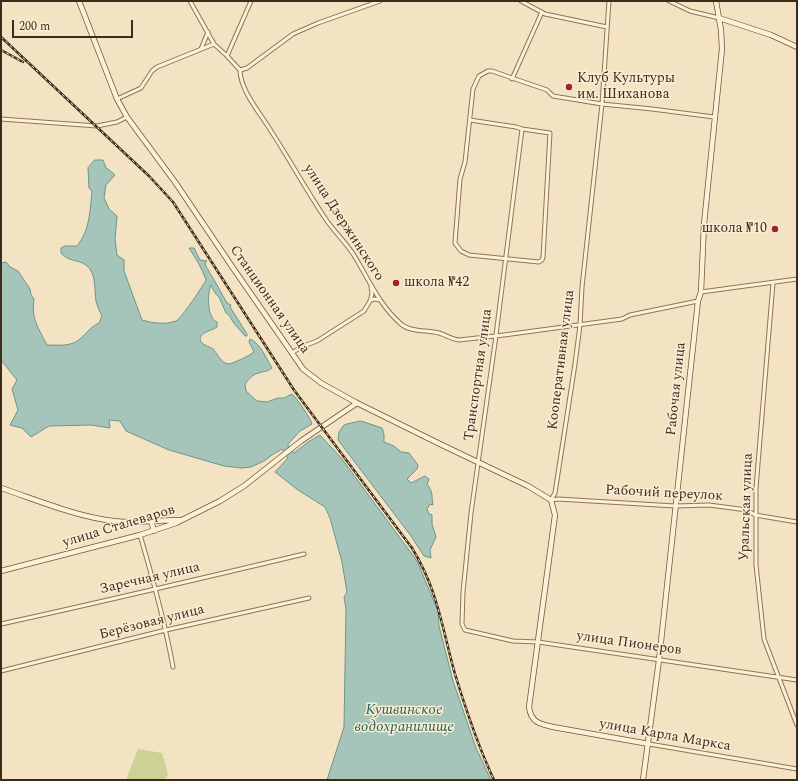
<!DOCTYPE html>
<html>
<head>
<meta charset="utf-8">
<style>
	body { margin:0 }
	#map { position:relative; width:798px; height:781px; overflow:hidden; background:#f3e3c3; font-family:Spectral,serif }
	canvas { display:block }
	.frame { position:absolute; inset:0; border:2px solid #3d2c1d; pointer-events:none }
	.scale { position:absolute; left:12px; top:20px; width:121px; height:18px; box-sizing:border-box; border:2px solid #3d2c1d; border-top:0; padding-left:5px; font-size:12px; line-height:14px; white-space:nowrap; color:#3d2c1d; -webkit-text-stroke:3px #f9edd3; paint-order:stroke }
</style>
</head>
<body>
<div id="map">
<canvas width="798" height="781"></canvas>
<div class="frame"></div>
<div class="scale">200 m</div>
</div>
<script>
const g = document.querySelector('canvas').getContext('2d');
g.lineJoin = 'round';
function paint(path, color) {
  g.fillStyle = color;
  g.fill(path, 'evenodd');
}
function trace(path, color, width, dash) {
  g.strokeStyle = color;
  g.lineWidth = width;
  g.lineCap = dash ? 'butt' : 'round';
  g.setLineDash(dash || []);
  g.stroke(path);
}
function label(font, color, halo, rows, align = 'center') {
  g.font = font + ' Spectral,serif';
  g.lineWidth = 3;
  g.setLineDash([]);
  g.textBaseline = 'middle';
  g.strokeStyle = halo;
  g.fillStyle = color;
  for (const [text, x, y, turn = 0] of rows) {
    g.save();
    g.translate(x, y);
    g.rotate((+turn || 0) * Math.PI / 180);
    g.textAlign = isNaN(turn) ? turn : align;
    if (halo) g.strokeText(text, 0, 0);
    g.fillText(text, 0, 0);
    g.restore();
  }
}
paint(new Path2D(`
	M 138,749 L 162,753 L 168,774 L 165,780 L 126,780 Z`), '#ccd295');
const water = new Path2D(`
	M 95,160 L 103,160 L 106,168 L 108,169 L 115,175 L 106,185 L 104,198 L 109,209 L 117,216 L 115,239 L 117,255 L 124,260 L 124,271 L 142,320 C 153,323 165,325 176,321 C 182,318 202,287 206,280 C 202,268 196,259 189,248 L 194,248 L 200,260 L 207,261 L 205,263 L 206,267 C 209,269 208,271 211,275 C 217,284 221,293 227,303 L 231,305 L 230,307 L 247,334 L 247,336 L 245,336 L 233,322 L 229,315 L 226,313 L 219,297 L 215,293 L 211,285 C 207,294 207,318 217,322 L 217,327 C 213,330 203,332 201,336 C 197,344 209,346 213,349 C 217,353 221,363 228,364 C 232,364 251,355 254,352 L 249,342 L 250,339 C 261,344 266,358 272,368 C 267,372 264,371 259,373 C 253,374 249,379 245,384 L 246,391 L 257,401 L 267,402 L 278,398 L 284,398 L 292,394 C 296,397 312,420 312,424 L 300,431 L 288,444 L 288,446 L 294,453 L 308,442 L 320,435 L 342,459 L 417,561 L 438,611 L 439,626 L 453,681 L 476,748 L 491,780 L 327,780 L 344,727 L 346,609 L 344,597 L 347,592 L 342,562 L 330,518 L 325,507 L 298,490 L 275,472 L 288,458 L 282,449 L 272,455 L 264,461 L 251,467 L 241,468 L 224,466 L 169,450 L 126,431 L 120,421 L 109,420 L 110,428 L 91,425 L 49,426 L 31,437 L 22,428 L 10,425 L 18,410 L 12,389 L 17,380 L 1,360 L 1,263 L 6,262 L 10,267 L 18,271 L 30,289 L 31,295 L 34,299 C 31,319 38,327 47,345 C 58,345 71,347 80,339 C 88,332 89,328 99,323 L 102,316 C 100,312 97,306 96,301 C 94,289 97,274 86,265 C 77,259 69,262 61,253 L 61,248 L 65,246 L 77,246 C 90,230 90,210 92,191 L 89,188 L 88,168 Z
	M 361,421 L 382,428 L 384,434 L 384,442 L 394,446 L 401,452 L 409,453 L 418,465 L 417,469 L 407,479 L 411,483 L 425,476 L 429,479 L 427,484 C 434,493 431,495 433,505 L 430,504 L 427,509 L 429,514 L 432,515 L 432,524 L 436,537 L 430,550 L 431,558 L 424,556 L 411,536 L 338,440 L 339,432 L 344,425 Z`);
paint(water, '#a5c5bb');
trace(water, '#6b9589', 1);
const street = new Path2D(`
	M 190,1 L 214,44 L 227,56
	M 380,1 L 318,23 L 293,34 L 247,68 L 240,70 C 240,90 260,113 271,131 C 290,160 306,190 325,218 C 334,232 347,243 355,257 C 369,280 380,306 401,324 C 410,332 427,330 439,333 C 446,335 451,339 459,340 L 504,335 L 622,319 L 630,315 L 698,301
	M 521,1 L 545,14 L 607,27
	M 669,1 L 690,11 L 719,18
	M 201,49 L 208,32
	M 240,70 L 227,56 L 251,1
	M 512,79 L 542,12
	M 117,99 L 141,88 L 152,71 L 157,67 L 214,44
	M 1,119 L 97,126 L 117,122 L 127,117
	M 470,120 L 516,127 L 522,129 L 550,133 L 543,257 L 542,260 L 539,262 L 469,255 L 461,251 L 455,243 L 460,179 L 465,162 L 473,89 L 479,76 L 488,71 L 492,71 L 547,90 L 553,96 L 602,104 L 652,109 L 714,117
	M 522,129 L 495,343 L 471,513 L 463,592 L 462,624 L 465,630 L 513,641 L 538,642 L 797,680
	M 773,283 L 756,488 L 756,565 L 764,639 L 797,725
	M 701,292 L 797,279
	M 370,301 L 372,294 L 371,287
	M 292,353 L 301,347 L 317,341 L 364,311 L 370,301 L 374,299 L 380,300
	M 551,500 L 555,493 L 575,364 L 580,325 L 582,287 L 602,104 L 609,1
	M 551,500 L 558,499 L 675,506 L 709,505 L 747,510 L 755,515 L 797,522
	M 140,535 C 153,579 165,622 173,667
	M 1,624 C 102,602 203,578 304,554
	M 1,671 L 166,630 L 309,598
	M 649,744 L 797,769`);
const secondary = new Path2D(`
	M 79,1 L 117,99 L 127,117 L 175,182 L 233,268 L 303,369 L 321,383 L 357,403 L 442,445 L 528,486 L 551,500 L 555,515 L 553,530 L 529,707 C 531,722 539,724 553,727 L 649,744
	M 719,18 L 771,35 L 797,47
	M 1,488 C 37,500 77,517 114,521 C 126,523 139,522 151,521 L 154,531
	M 151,521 L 179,520
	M 1,571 L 140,535 L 176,523 L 220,501 L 244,486 L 301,441 L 357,403
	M 643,780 L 659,660 L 698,301 L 701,292 L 704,224 L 722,49 L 721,30 L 716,1`);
trace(street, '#8f7457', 5);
trace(secondary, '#71553a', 6);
trace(street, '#fcf0d7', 3);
trace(secondary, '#fcf0d7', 4.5);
const rail = new Path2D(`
	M 1,37 L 149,176 L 173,202 L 294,390 L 412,548 C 438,590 442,628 455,674 C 466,710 478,746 494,780
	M 1,50 L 23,62`);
trace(rail, '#3d2c1d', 2.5);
trace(rail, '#f9edd3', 1, [3]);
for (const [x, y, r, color] of [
	[569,87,4,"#a52124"],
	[775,229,4,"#a52124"],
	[396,283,4,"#a52124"]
]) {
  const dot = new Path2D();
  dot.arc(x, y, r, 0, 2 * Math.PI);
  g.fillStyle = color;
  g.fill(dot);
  trace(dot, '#f9edd3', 1.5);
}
label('14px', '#3d2c1d', '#f9edd3', [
	["Клуб Культуры",577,79],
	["им. Шиханова",577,95],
	["школа №10",767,229,"right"],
	["школа №42",404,283]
], 'left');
label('14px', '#3d2c1d', '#f9edd3', [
	["улица Дзержинского",343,223,57],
	["Станционная улица",269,300,55],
	["Кооперативная улица",562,360,-83],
	["Транспортная улица",479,375,-82],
	["Рабочая улица",677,389,-84],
	["Рабочий переулок",664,494,3],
	["Уральская улица",747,507,-88],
	["улица Сталеваров",119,527,-17],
	["Заречная улица",150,579,-13],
	["Берёзовая улица",152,623,-14],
	["улица Пионеров",629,644,8],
	["улица Карла Маркса",665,736,10]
]);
label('italic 15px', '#2b5f5a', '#f9edd3', [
	["Кушвинское",404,711],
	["водохранилище",404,728]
]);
</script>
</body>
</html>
